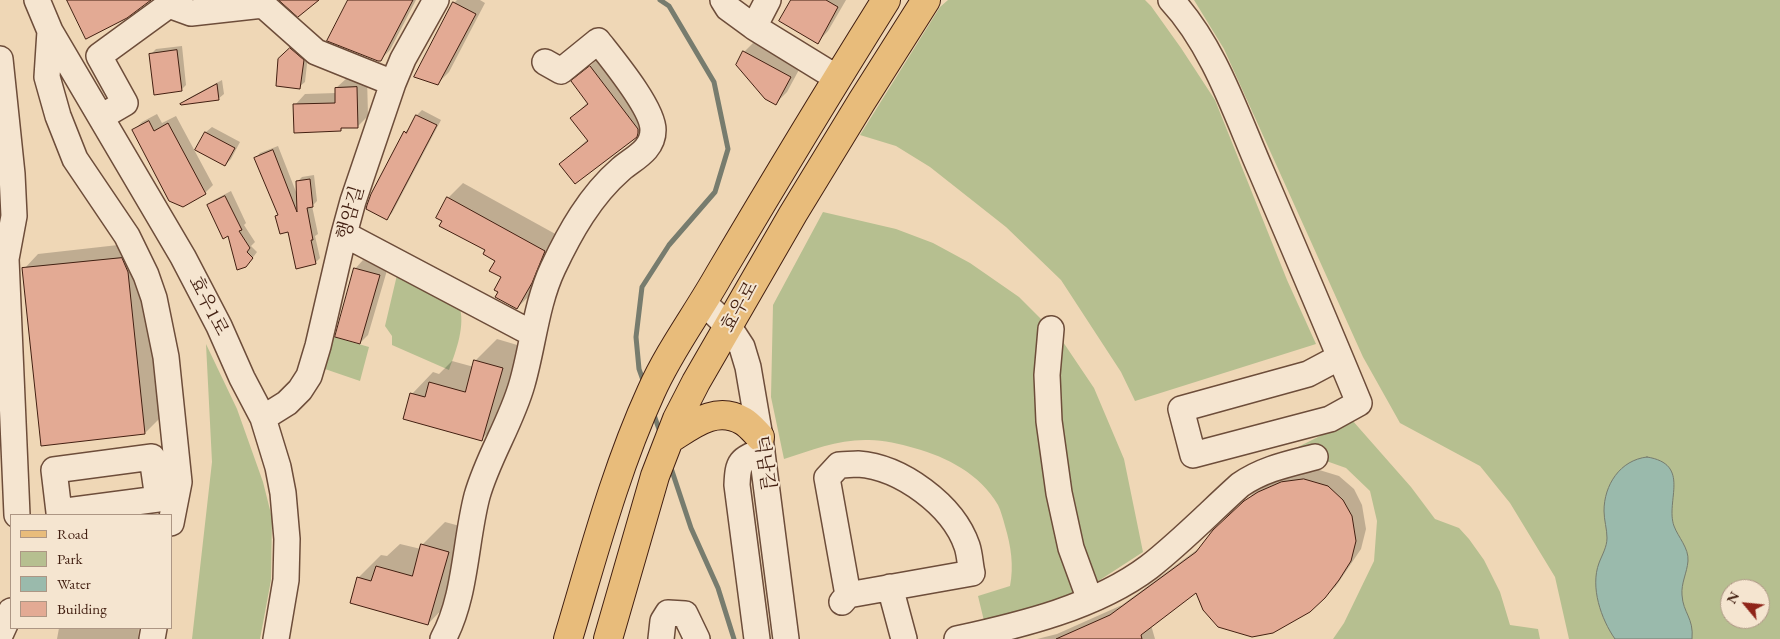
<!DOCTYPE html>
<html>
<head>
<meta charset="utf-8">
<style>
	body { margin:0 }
	#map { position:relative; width:1780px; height:639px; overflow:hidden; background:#efd7b6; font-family:"EB Garamond",serif }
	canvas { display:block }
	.legend { position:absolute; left:10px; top:514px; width:162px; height:115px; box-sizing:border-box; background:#f5e5d0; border:1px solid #ad9684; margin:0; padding:6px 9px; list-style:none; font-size:15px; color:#421f11 }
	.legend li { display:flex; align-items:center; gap:10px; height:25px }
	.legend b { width:25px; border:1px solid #ad9684 }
	.north { position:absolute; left:1720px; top:579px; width:50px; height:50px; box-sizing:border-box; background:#f5e5d0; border:1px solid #ad9684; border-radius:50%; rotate:298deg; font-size:14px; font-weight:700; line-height:20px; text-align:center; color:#421f11 }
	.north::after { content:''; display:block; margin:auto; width:18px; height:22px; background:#8f2418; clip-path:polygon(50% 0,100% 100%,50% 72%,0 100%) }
</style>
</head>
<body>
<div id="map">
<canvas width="1780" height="639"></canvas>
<ul class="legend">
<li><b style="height:6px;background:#e8bc7b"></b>Road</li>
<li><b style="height:14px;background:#b6bf90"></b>Park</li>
<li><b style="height:14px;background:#9abaac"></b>Water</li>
<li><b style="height:14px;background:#e3aa94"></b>Building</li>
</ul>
<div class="north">N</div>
</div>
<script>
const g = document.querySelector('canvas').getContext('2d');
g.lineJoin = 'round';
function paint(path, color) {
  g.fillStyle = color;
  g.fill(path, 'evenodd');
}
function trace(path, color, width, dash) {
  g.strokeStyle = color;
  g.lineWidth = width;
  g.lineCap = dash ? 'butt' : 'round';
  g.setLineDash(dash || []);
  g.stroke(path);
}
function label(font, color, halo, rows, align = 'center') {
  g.font = font + ' "EB Garamond","Noto Serif KR",serif';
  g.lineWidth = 4;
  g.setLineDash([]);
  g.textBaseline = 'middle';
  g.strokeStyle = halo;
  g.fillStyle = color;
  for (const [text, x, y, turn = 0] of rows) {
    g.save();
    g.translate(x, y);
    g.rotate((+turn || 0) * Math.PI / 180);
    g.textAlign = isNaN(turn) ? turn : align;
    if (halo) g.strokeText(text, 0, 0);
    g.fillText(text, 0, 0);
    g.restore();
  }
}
paint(new Path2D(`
	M 948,0 L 1145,0 L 1151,6 L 1181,48 L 1215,100 L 1287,280 L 1316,344 L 1135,401 L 1121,372 L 1061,280 L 1006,227 L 930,167 L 896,146 L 860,135 L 940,7 Z
	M 1194,0 L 1780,0 L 1780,639 L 1569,639 L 1555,577 L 1510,503 L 1480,466 L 1400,423 L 1363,357 L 1224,49 ZM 1730,589 L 1760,589 L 1760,619 L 1730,619 Z
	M 823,212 L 896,229 L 933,243 L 970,263 L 1019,297 L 1061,339 L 1094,388 L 1124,459 L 1143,552 L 1086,589 L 1031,612 L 985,625 L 978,596 L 1010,586 C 1014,566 1011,546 1005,526 C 1003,519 1001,511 998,505 C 980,474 947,457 914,448 C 900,444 884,440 869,440 C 839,439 812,450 784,459 L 771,397 L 773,305 Z
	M 397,275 L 459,305 C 466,325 456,351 449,370 L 392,345 L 392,336 L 385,326 Z
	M 331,336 L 369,347 L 360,381 L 322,368 Z
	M 206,344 L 237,409 L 263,482 L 272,518 L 271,580 L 260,639 L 192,639 L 212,462 Z
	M 1352,420 L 1411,487 L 1435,519 L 1459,528 L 1469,539 L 1484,560 L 1500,592 L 1510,625 L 1538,629 L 1540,639 L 1333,639 L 1344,623 L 1374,561 L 1377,521 L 1370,491 L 1346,468 L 1315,457 L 1298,447 Z`), '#b6bf90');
const water = new Path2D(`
	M 1647,457 C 1692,464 1665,501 1674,526 C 1678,537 1689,548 1688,561 C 1687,573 1681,583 1682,595 C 1683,613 1694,618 1692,639 L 1615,639 C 1601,619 1590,587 1599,563 C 1602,555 1607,547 1607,538 C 1607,529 1604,520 1604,511 C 1604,485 1620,460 1647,457 Z`);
paint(water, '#9abaac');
trace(water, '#777c6e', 1);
paint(new Path2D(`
	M 350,0 L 416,0 L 390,50 L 380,60 Z
	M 457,0 L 480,0 L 485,3 L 449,72 L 438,83 L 454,3 Z
	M 793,0 L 846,0 L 828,31 L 818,42 Z
	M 755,41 L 801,66 L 787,92 L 776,103 L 737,65 L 744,52 Z
	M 296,44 L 308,55 L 305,82 L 299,87 L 280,60 Z
	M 182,46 L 186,85 L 181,90 L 151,54 L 156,49 Z
	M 605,52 L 651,120 L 636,136 L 561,164 L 588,139 L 572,118 L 588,102 L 573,82 Z
	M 367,77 L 368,116 L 358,126 L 343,127 L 341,129 L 295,105 L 305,94 L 336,93 L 336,88 L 347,78 Z
	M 222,80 L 224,94 L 218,99 L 183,103 L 187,99 Z
	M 422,110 L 441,120 L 392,213 L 387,218 L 405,132 L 411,127 L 417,115 Z
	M 157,114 L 162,123 L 176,116 L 213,185 L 205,193 L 134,130 L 142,122 Z
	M 212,127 L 240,142 L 231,159 L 225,165 L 197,150 L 206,132 Z
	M 278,146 L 298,197 L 297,182 L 302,177 L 314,175 L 317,201 L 312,206 L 318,234 L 315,236 L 320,258 L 315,263 L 277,216 L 279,213 L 256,158 L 260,153 Z
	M 463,183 L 559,236 L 532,293 L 517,308 L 500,291 L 502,277 L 496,260 L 486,250 L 444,221 L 448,198 Z
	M 231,191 L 246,223 L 244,225 L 255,242 L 251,246 L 257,252 L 251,260 L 229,235 L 208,205 L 214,200 Z
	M 136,243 L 143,257 L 160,418 L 145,433 L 24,269 L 38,254 Z
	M 363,260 L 388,267 L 368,335 L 360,343 L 355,269 Z
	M 497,339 L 524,347 L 503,418 L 482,439 L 412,394 L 433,372 L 439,374 L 452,361 L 474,367 L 475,361 Z
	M 1316,469 L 1339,476 L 1354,489 L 1362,505 L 1366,529 L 1361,549 L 1336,586 L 1310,611 L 1197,591 L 1151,625 L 1155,639 L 1037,639 L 1057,634 L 1122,605 L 1202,546 L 1225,519 L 1256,491 L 1293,472 Z
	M 445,522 L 471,529 L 451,600 L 428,624 L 358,578 L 381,555 L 387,556 L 400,544 L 421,549 L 422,545 Z
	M 59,628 L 139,628 L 138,639 L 57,639 Z`), '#0003');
trace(new Path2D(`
	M 644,383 L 639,369 L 636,337 L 642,287 L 669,245 L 715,192 L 728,149 L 714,82 L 669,6 L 660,0
	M 653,412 L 661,435
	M 670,465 L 691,528 L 718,588 L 734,639`), '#777c6e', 5);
const building = new Path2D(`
	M 67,0 L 151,0 L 127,18 L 86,39 Z
	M 279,0 L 319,0 L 298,17 Z
	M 348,0 L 413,0 L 381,61 L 378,61 L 327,41 Z
	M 791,0 L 826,0 L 838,7 L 818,44 L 779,21 Z
	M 453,2 L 476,14 L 438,85 L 414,77 Z
	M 290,48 L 304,60 L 300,89 L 276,86 L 278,59 Z
	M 177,50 L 182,91 L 154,95 L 149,54 Z
	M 743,51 L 791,77 L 776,105 L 765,99 L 736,65 Z
	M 590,66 L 638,129 L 638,133 L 637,137 L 575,184 L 559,164 L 588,141 L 570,118 L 588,104 L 571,81 Z
	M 217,84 L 219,100 L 181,105 L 180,104 Z
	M 357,87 L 358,128 L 341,128 L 341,131 L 294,133 L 293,104 L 335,103 L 335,88 Z
	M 416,115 L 437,125 L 387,220 L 366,209 L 367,205 L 371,194 L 404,131 L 406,133 Z
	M 149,121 L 154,131 L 168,123 L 206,194 L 183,207 L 169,201 L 132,130 Z
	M 205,132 L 235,148 L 225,166 L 195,150 Z
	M 273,150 L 297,212 L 296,181 L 310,179 L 313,207 L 307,208 L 313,240 L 311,240 L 316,264 L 296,269 L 288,232 L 280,234 L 275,216 L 278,215 L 254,158 Z
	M 225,196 L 242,230 L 239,231 L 250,248 L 247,252 L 253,258 L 246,267 L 237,270 L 228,236 L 223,239 L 207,205 Z
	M 447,197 L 545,251 L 532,283 L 517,309 L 495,297 L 498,292 L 494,290 L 501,277 L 489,271 L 495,261 L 483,254 L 485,250 L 439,226 L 442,221 L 436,218 Z
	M 122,258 L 128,272 L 145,434 L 41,446 L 22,268 Z
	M 354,268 L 380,275 L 360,344 L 335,337 Z
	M 474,360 L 503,368 L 482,441 L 403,419 L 410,393 L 425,397 L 429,382 L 465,392 Z
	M 1304,479 L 1328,486 L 1343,500 L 1352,516 L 1356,541 L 1351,561 L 1339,580 L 1325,598 L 1310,612 L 1273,633 L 1252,637 L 1218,627 L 1203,610 L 1196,593 L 1141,635 L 1142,639 L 1056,639 L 1110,615 L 1196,552 L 1213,530 L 1244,501 L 1258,492 L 1281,482 Z
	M 421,544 L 449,552 L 428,625 L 350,603 L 357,577 L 371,581 L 376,566 L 412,576 Z`);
paint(building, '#e3aa94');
trace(building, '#421f11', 1);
const minor = new Path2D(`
	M 37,0 L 50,31 L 183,257 L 219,326 L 242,378 L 263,418 L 278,467 L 283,493 L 287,539 L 286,580 L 276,639
	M 723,0 L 728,8 L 754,27 L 768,0
	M 1171,0 C 1214,46 1236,114 1261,171 C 1294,248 1327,325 1359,403 L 1330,419 L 1193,455 L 1181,409 L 1308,374 L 1340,357
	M 754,27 L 837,78
	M 50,31 L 47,77 L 58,116 L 75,159 L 127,236 L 146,275 L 154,298 L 166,357 L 179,482 L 171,523
	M 0,59 L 12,174 L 14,216 L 6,259 L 17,515
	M 101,117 L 125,103 L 99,56 L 169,5 L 191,13 L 263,5 L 316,52 L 393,83
	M 344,234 L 533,334
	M 703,302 L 729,327 L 742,347 L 748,367 L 760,437 L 786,639
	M 1051,329 L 1047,375 L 1049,421 L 1059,493 L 1071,548 L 1090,600
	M 263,418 L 287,403 L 300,390 L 309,376 L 318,346 L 344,234 L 353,201 L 393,83 L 403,59 L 436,0
	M 152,457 L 158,499 L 59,512 L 54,470 Z
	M 890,587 L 904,639
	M 842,602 L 848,595 L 972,573 C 970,565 970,555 967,546 C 953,505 901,467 858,464 C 852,464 845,465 839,465 L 827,478 L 848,595
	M 0,635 L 11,611
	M 152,639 L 154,628
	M 443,639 C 466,597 465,542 477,496 C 488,457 511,423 522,384 C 533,346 536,304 553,268 C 570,232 590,196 621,169 C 634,158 653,150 653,130 C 653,108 612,59 598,41 L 561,71 L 545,62
	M 661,639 L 663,621 L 668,613 L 685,614 L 697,639
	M 757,639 L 737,485 C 738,461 740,460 762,451
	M 957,639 C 1021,625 1096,607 1149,567 C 1181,542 1210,512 1240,485 C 1263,469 1288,464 1315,457`);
const major = new Path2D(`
	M 670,439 C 692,425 716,405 743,421 C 750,425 755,432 760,437
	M 568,639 C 593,556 615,471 651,392 C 669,351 697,314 719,275 C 774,182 829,91 886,0
	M 608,639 L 655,476 L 677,419 L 696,382 L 793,214 L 862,101 L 926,0`);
trace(minor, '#6d4d3a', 28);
trace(major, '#421f11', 30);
trace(minor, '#f5e5d0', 25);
trace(major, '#e8bc7b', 28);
label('19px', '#421f11', '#f5e5d0', [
	["행암길",351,213,-74],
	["효우1로",208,306,63],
	["효우로",740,307,-61],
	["덕남길",764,463,82]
]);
</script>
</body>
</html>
